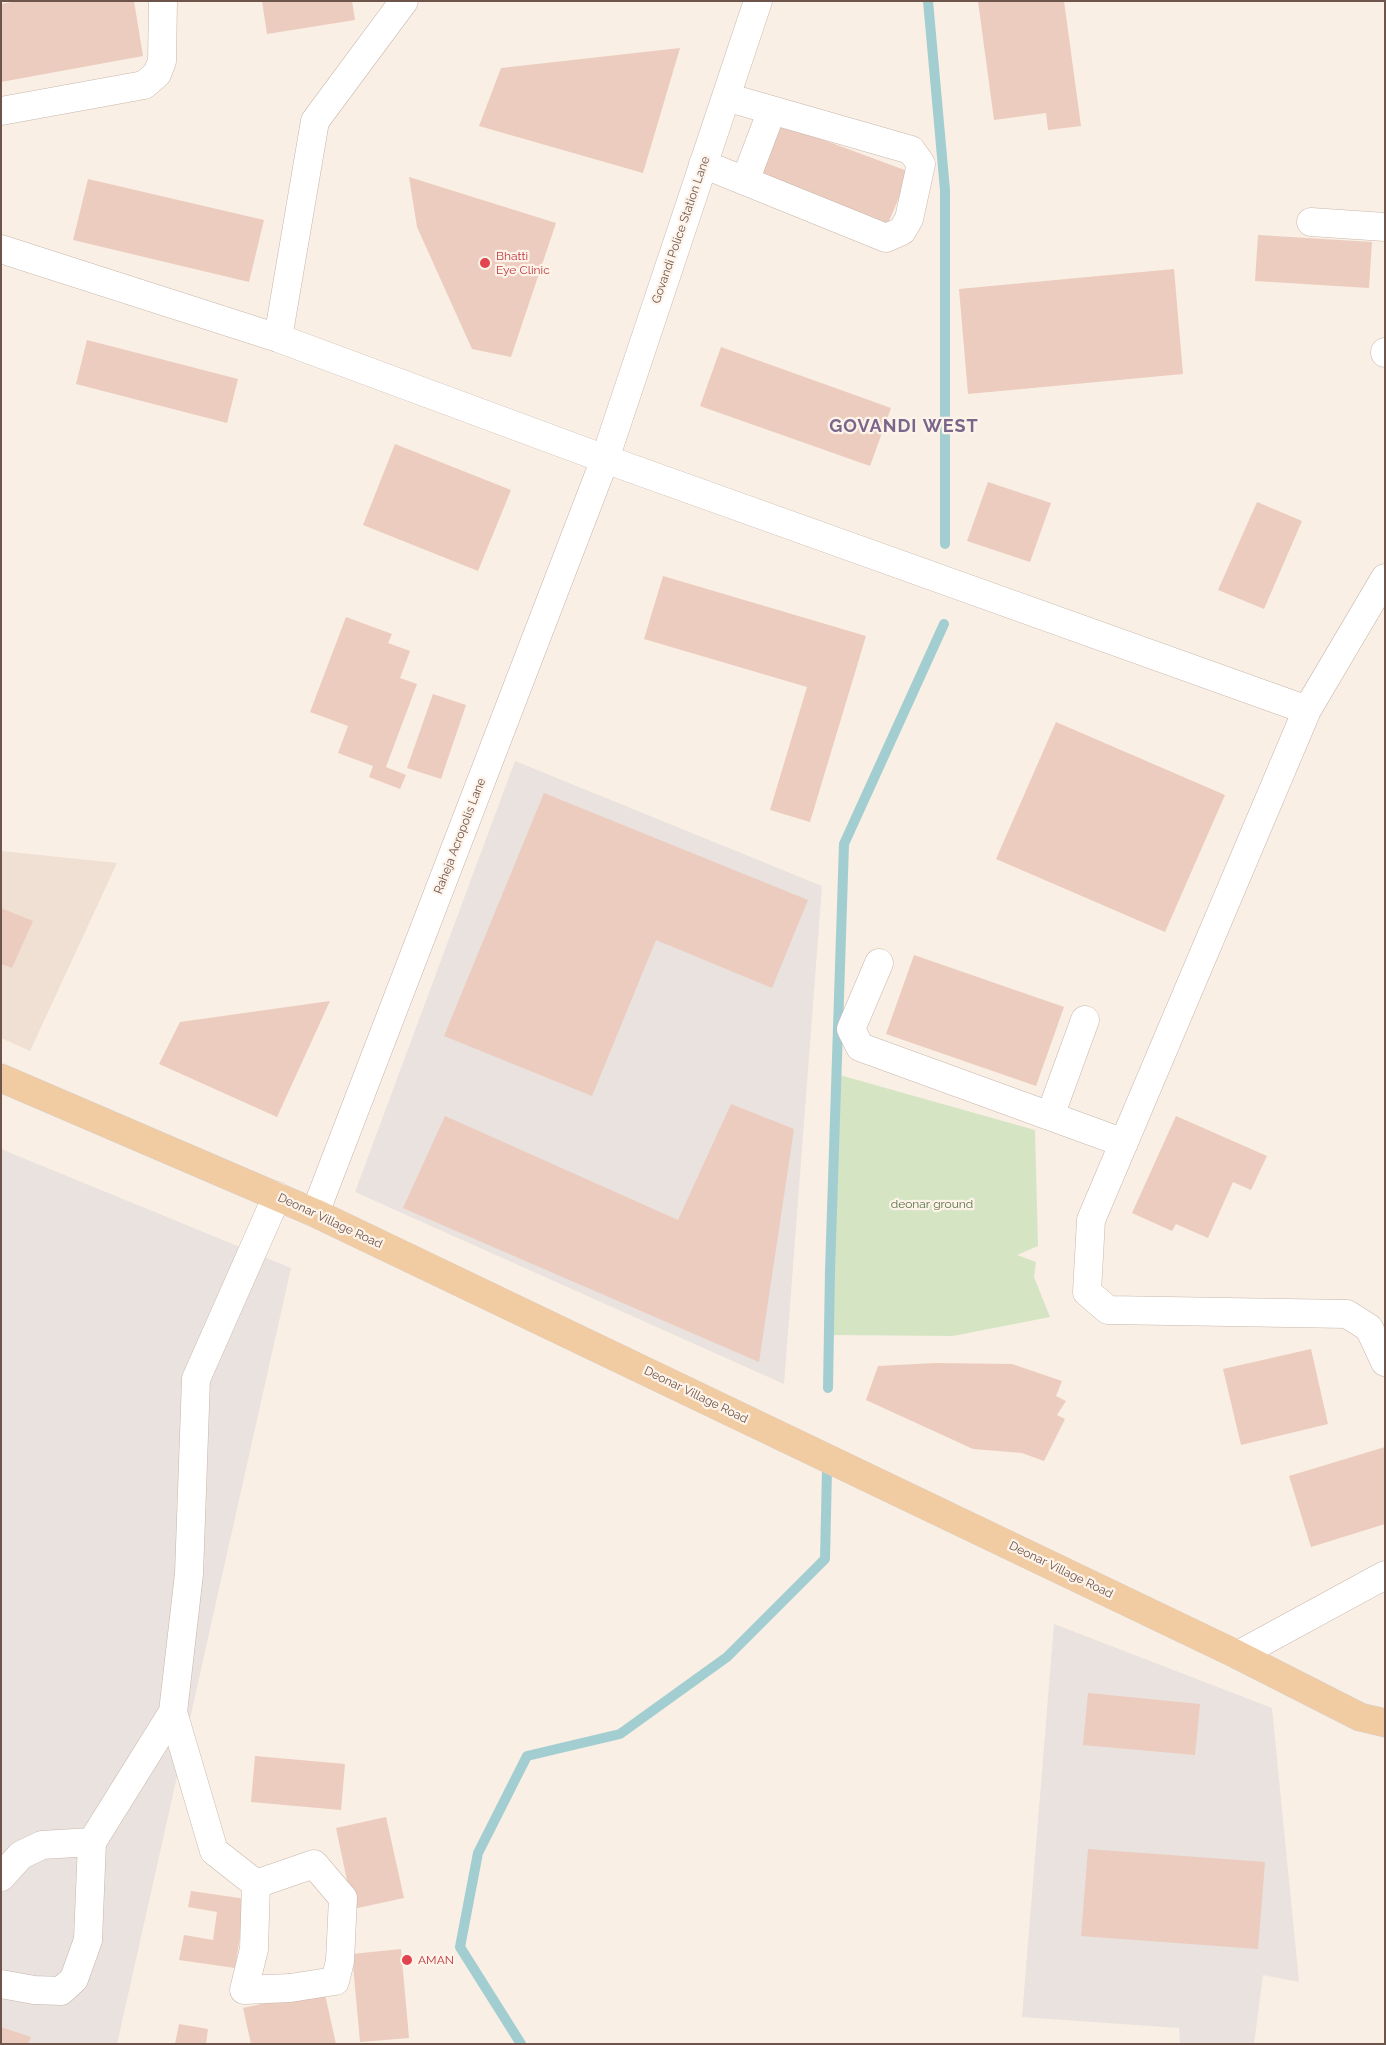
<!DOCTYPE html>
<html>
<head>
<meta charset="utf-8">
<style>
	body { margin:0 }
	#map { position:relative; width:1386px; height:2045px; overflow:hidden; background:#f9efe4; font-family:Raleway,sans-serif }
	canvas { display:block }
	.frame { position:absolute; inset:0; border:2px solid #6e554c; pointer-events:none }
</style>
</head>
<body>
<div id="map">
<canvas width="1386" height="2045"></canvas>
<div class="frame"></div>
</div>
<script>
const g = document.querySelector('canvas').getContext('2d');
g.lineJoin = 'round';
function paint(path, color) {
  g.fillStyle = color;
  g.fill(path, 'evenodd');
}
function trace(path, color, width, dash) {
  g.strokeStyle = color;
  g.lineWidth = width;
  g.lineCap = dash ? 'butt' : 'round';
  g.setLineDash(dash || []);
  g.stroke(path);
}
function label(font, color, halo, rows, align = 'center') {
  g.font = font + ' Raleway,sans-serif';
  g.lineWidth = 4.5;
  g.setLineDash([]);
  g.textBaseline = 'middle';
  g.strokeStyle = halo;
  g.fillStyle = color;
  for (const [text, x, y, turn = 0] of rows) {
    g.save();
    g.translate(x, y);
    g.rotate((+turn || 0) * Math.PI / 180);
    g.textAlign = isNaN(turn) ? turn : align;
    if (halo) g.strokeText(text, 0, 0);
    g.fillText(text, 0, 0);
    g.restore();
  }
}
paint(new Path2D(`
	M 1,851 L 117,863 L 30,1051 L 1,1038 Z`), '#f0e0d3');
paint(new Path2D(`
	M 515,761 L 822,886 L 784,1384 L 355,1192 Z
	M 1,1149 L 291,1268 L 117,2044 L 1,2044 Z
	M 1054,1624 L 1272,1708 L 1299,1982 L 1263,1975 L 1254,2044 L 1180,2044 L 1179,2028 L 1022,2017 Z`), '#e9e2de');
paint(new Path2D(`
	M 836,1074 L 1035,1130 L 1038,1246 L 1017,1255 L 1036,1262 L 1034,1277 L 1050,1317 L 953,1336 L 829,1335 Z`), '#d5e5c4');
trace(new Path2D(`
	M 928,1 L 945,190 L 945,544
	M 828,1388 L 830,1271 L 844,844 L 944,624
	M 521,2044 L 460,1947 L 478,1853 L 527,1756 L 620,1734 L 727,1657 L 825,1559 L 827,1469`), '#a2ced1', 10);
paint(new Path2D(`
	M 17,1 L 134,1 L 143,56 L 1,82 L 1,4 Z
	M 262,1 L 352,1 L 355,20 L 267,34 Z
	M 978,1 L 1064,1 L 1081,126 L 1048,130 L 1046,113 L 994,120 Z
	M 680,48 L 643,173 L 479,126 L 501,68 Z
	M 775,122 L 910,172 L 886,228 L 755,173 Z
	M 409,177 L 556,223 L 511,357 L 472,349 L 417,227 Z
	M 88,179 L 264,220 L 249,282 L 73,240 Z
	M 1258,235 L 1372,242 L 1369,288 L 1255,281 Z
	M 1174,269 L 1183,374 L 968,394 L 959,289 Z
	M 87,340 L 238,379 L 227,423 L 76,384 Z
	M 721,347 L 891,408 L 870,466 L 700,406 Z
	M 395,444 L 511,490 L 478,571 L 363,525 Z
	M 988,482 L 1051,503 L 1030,562 L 967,541 Z
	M 1257,502 L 1302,521 L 1264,609 L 1218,590 Z
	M 663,576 L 866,636 L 810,822 L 770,810 L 807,687 L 644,639 Z
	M 346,617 L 392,634 L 388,643 L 410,651 L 400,678 L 417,684 L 386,767 L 406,775 L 400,789 L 369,777 L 373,766 L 338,753 L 348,726 L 310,712 Z
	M 433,694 L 466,705 L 441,779 L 407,768 Z
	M 1056,722 L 1225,795 L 1165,932 L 996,859 Z
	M 544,793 L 808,900 L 772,988 L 656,940 L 592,1096 L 444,1036 Z
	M 1,908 L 33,921 L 12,968 L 1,964 Z
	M 914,955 L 1064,1007 L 1036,1086 L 886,1034 Z
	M 330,1001 L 277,1117 L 159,1064 L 180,1022 Z
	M 731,1104 L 794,1129 L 759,1362 L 403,1208 L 445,1116 L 678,1220 Z
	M 1176,1116 L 1267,1156 L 1251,1190 L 1233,1182 L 1208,1238 L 1176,1224 L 1172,1231 L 1132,1213 Z
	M 1311,1349 L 1328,1424 L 1241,1445 L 1223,1369 Z
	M 935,1363 L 1012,1364 L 1062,1381 L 1056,1396 L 1066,1401 L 1057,1415 L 1065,1419 L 1044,1461 L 1022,1453 L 973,1449 L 866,1400 L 878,1366 Z
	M 1385,1447 L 1385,1524 L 1311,1547 L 1289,1476 Z
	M 1088,1693 L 1200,1704 L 1195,1755 L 1083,1745 Z
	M 255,1756 L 345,1764 L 341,1810 L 251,1802 Z
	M 386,1817 L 404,1898 L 353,1909 L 336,1828 Z
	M 1088,1849 L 1265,1862 L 1258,1949 L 1081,1936 Z
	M 191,1891 L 246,1899 L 235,1968 L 179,1960 L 184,1935 L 213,1940 L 217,1912 L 188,1907 Z
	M 401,1949 L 409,2038 L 360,2042 L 352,1954 Z
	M 324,1990 L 336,2044 L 251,2044 L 243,2008 Z
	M 179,2024 L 208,2029 L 206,2044 L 175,2044 Z
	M 1,2027 L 31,2037 L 28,2044 L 1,2044 Z`), '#ecccbe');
const minor = new Path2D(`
	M 1,111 L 144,85 L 157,74 L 162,61 L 163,1
	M 703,164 L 886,238 L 902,231 L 909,219 L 921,164 L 911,150 L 726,97
	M 745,181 L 772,110
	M 1311,222 L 1385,227
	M 1,249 L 278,338 L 605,459 L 1307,710
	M 278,338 L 315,121 L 404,1
	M 1385,353 L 1385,352
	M 1385,578 L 1307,710 L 1091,1220 L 1087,1292 L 1108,1310 L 1347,1314 L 1369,1328 L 1385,1362
	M 879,963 L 851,1029 L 860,1047 L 1124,1143
	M 1050,1116 L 1085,1020
	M 315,1213 L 605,459 L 758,1
	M 1238,1655 L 1385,1575
	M 314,1864 L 343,1898 L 340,1961 L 335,1981 L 290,1988 L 244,1990 L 254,1949 L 256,1884 Z
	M 1,1877 L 21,1855 L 42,1845 L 92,1842
	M 256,1884 L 214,1851 L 173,1712 L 189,1574 L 196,1379 L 277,1196
	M 1,1984 L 34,1990 L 61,1991 L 74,1979 L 88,1940 L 92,1842 L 173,1712`);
const major = new Path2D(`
	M 1,1078 L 315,1213 L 1238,1655 L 1360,1717 L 1385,1723`);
trace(minor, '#c8b6ab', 29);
trace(major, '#d6cfcd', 29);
trace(minor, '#fff', 28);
trace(major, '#f1cca3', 28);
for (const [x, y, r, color] of [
	[485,263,6,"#e0444e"],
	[407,1960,6,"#e0444e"]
]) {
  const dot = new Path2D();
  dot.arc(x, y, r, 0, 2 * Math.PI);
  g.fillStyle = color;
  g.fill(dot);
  trace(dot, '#fdf3e9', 2);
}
label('12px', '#6e554c', '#fdf3e9', [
	["Govandi Police Station Lane",681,230,-71],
	["Raheja Acropolis Lane",460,836,-69],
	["Deonar Village Road",330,1221,25],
	["Deonar Village Road",696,1395,26],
	["Deonar Village Road",1061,1570,26]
]);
label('12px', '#be3a42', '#fdf3e9', [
	["Bhatti",496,256],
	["Eye Clinic",496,270],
	["AMAN",418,1960]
], 'left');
label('12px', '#587346', '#fdf3e9', [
	["deonar ground",932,1204]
]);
g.letterSpacing = '1px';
label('bold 18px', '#7a658b', '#fdf3e9', [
	["GOVANDI WEST",904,427]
]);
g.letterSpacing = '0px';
</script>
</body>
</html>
